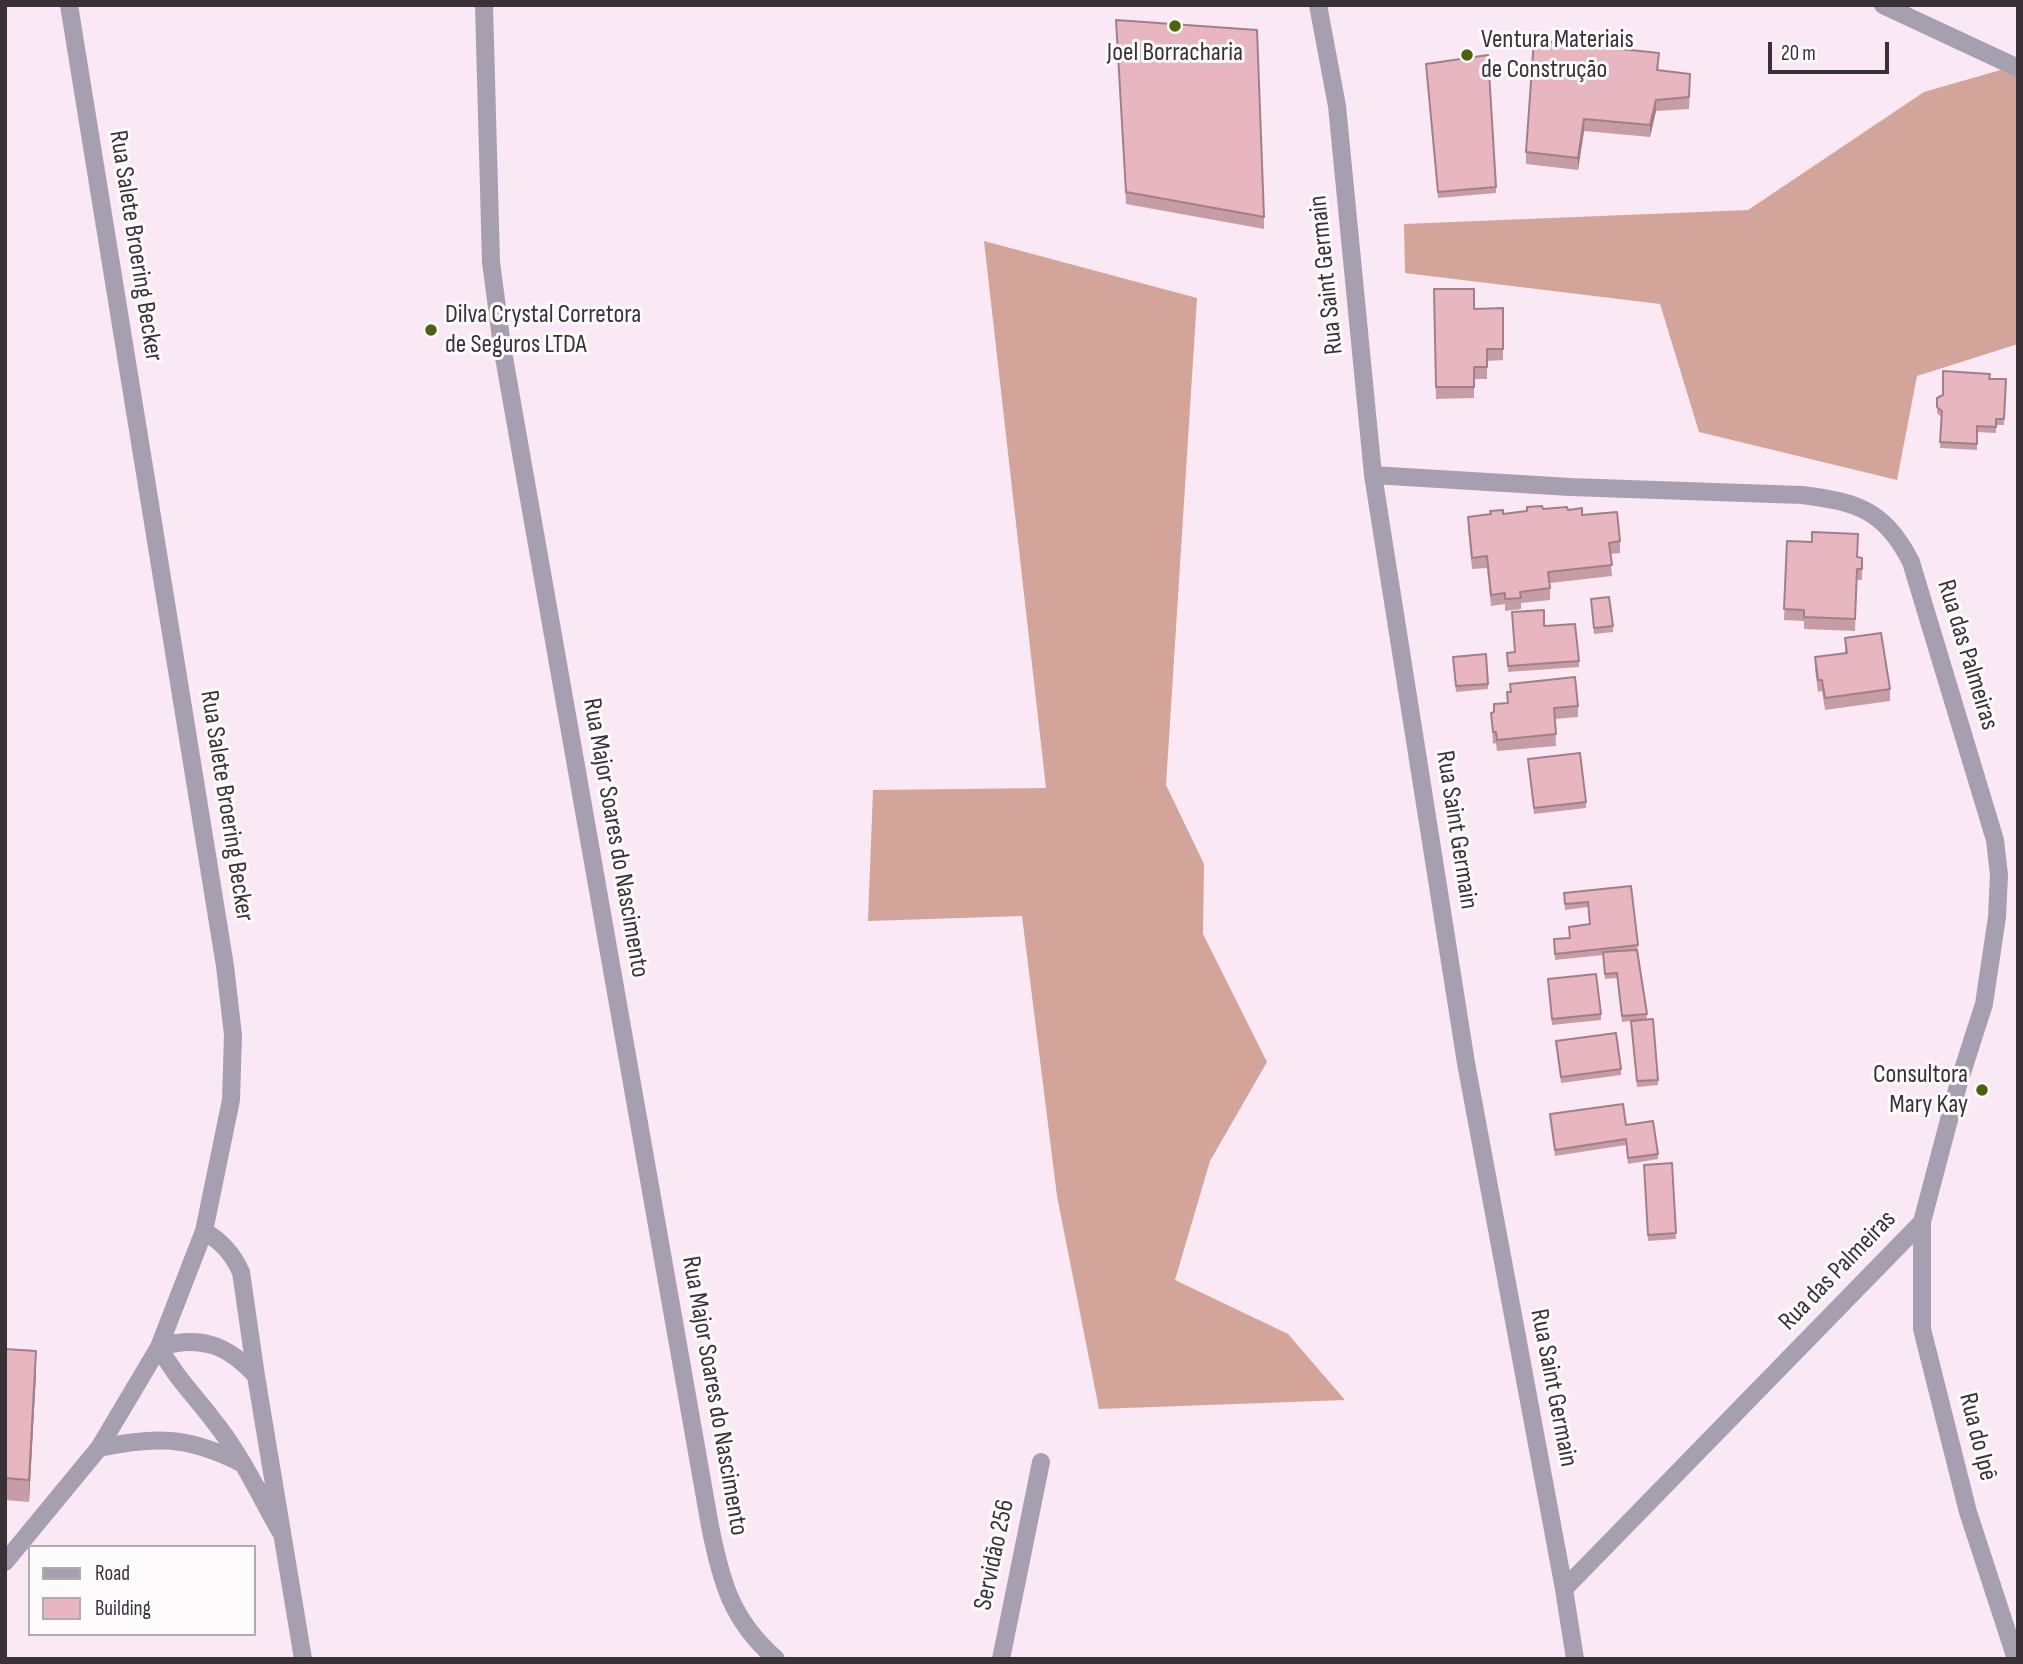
<!DOCTYPE html>
<html>
<head>
<meta charset="utf-8">
<style>
	body { margin:0 }
	#map { position:relative; width:2023px; height:1664px; overflow:hidden; background:#fae9f5; font-family:"Sofia Sans Condensed",sans-serif }
	canvas { display:block }
	.frame { position:absolute; inset:0; border:7px solid #383237; pointer-events:none }
	.legend { position:absolute; left:28px; top:1545px; width:228px; height:91px; box-sizing:border-box; background:#fefbfd; border:2px solid #afabae; margin:0; padding:9px 12px; list-style:none; font-size:21px; color:#383237 }
	.legend li { display:flex; align-items:center; gap:14px; height:35px }
	.legend b { width:35px; border:2px solid #afabae }
	.scale { position:absolute; left:1768px; top:42px; width:121px; height:32px; box-sizing:border-box; border:4px solid #383237; border-top:0; padding-left:9px; font-size:21px; line-height:24px; white-space:nowrap; color:#383237; -webkit-text-stroke:5px #fefbfd; paint-order:stroke }
</style>
</head>
<body>
<div id="map">
<canvas width="2023" height="1664"></canvas>
<div class="frame"></div>
<ul class="legend">
<li><b style="height:9px;background:#a69fb0"></b>Road</li>
<li><b style="height:19px;background:#e7b6c0"></b>Building</li>
</ul>
<div class="scale">20 m</div>
</div>
<script>
const g = document.querySelector('canvas').getContext('2d');
g.lineJoin = 'round';
function paint(path, color) {
  g.fillStyle = color;
  g.fill(path, 'evenodd');
}
function trace(path, color, width, dash) {
  g.strokeStyle = color;
  g.lineWidth = width;
  g.lineCap = dash ? 'butt' : 'round';
  g.setLineDash(dash || []);
  g.stroke(path);
}
function label(font, color, halo, rows, align = 'center') {
  g.font = font + ' "Sofia Sans Condensed",sans-serif';
  g.lineWidth = 6;
  g.setLineDash([]);
  g.textBaseline = 'middle';
  g.strokeStyle = halo;
  g.fillStyle = color;
  for (const [text, x, y, turn = 0] of rows) {
    g.save();
    g.translate(x, y);
    g.rotate((+turn || 0) * Math.PI / 180);
    g.textAlign = isNaN(turn) ? turn : align;
    if (halo) g.strokeText(text, 0, 0);
    g.fillText(text, 0, 0);
    g.restore();
  }
}
paint(new Path2D(`
	M 2018,65 L 2018,344 L 1917,376 L 1897,480 L 1699,432 L 1660,304 L 1405,273 L 1404,224 L 1748,210 L 1924,92 Z
	M 984,241 L 1197,298 L 1166,785 L 1204,864 L 1203,934 L 1267,1062 L 1210,1161 L 1175,1280 L 1288,1334 L 1345,1400 L 1099,1409 L 1057,1196 L 1022,916 L 868,921 L 873,790 L 1046,788 Z`), '#d3a499');
trace(new Path2D(`
	M 484,5 L 491,262 L 502,346 L 710,1526 C 721,1581 731,1620 776,1659
	M 1318,5 L 1337,106 L 1373,475 L 1466,1063 L 1564,1589 L 1575,1659
	M 1883,5 L 2018,68
	M 1373,475 L 1570,487 L 1802,495 C 1857,502 1885,510 1911,562 L 1995,840 L 1999,875 L 1997,917 L 1984,1004 L 1959,1082 L 1922,1222 L 1564,1589
	M 1922,1222 L 1922,1329 L 1968,1512 L 2016,1659
	M 204,1231 C 222,1242 232,1253 241,1272 L 256,1376
	M 99,1448 C 155,1436 188,1436 241,1463
	M 280,1531 C 259,1494 240,1453 213,1420 C 194,1395 174,1375 159,1347 C 200,1335 227,1344 256,1376 L 303,1659
	M 5,1562 L 99,1448 L 159,1347 L 204,1231 L 231,1100 L 233,1035 L 225,966 L 69,5
	M 1001,1659 L 1041,1462`), '#a69fb0', 18);
paint(new Path2D(`
	M 1116,20 L 1264,217 L 1264,229 L 1126,204 Z
	M 1426,64 L 1496,187 L 1496,193 L 1438,198 Z
	M 1659,65 L 1658,70 L 1690,85 L 1689,109 L 1656,111 L 1650,137 L 1584,131 L 1578,170 L 1526,164 L 1526,152 Z
	M 1434,289 L 1474,309 L 1503,308 L 1503,360 L 1487,361 L 1487,379 L 1474,379 L 1474,398 L 1436,399 Z
	M 1989,379 L 2006,379 L 2004,425 L 1996,425 L 1996,433 L 1977,432 L 1977,450 L 1940,448 L 1941,417 L 1937,413 L 1937,398 Z
	M 1543,509 L 1568,510 L 1582,515 L 1620,541 L 1620,553 L 1610,554 L 1612,576 L 1550,583 L 1550,600 L 1521,603 L 1521,609 L 1505,611 L 1505,604 L 1491,606 L 1487,568 L 1472,569 L 1468,528 L 1468,517 Z
	M 1787,541 L 1862,558 L 1862,580 L 1857,580 L 1855,631 L 1804,629 L 1804,621 L 1784,620 Z
	M 1591,599 L 1613,626 L 1613,632 L 1594,634 Z
	M 1544,626 L 1579,661 L 1579,667 L 1508,672 L 1507,653 L 1515,652 Z
	M 1845,638 L 1890,689 L 1890,701 L 1825,710 L 1822,691 L 1818,692 L 1815,669 L 1815,657 L 1845,653 Z
	M 1453,663 L 1488,684 L 1488,689 L 1456,692 Z
	M 1510,684 L 1578,706 L 1578,717 L 1555,719 L 1556,746 L 1497,751 L 1496,743 L 1493,744 L 1491,713 L 1494,712 L 1494,704 L 1507,703 L 1507,692 L 1510,692 Z
	M 1528,759 L 1586,802 L 1586,808 L 1534,814 Z
	M 1631,886 L 1638,951 L 1647,1019 L 1658,1080 L 1658,1085 L 1637,1087 L 1631,1021 L 1622,1022 L 1617,978 L 1605,979 L 1603,955 L 1555,960 L 1554,939 L 1569,938 L 1590,924 L 1588,907 L 1565,910 L 1564,893 Z
	M 1548,979 L 1601,1014 L 1601,1020 L 1552,1025 Z
	M 1556,1041 L 1621,1069 L 1621,1075 L 1561,1083 Z
	M 1550,1114 L 1626,1125 L 1658,1154 L 1658,1159 L 1628,1164 L 1626,1145 L 1555,1156 Z
	M 1672,1163 L 1676,1239 L 1648,1241 L 1644,1165 Z
	M 5,1349 L 36,1373 L 29,1502 L 5,1500 Z`), '#c79da5');
paint(new Path2D(`
	M 1656,100 L 1656,111 L 1650,137 L 1650,125 Z
	M 1584,119 L 1584,131 L 1578,170 L 1578,158 Z
	M 36,1351 L 36,1373 L 29,1502 L 29,1480 Z`), '#a27f86');
const building = new Path2D(`
	M 1116,20 L 1257,30 L 1264,217 L 1126,192 Z
	M 1534,40 L 1659,53 L 1657,70 L 1690,74 L 1689,97 L 1656,100 L 1650,125 L 1584,119 L 1578,158 L 1526,152 Z
	M 1488,55 L 1496,187 L 1438,192 L 1426,64 Z
	M 1434,289 L 1474,289 L 1474,309 L 1503,308 L 1503,349 L 1487,349 L 1487,367 L 1474,367 L 1474,387 L 1436,387 Z
	M 1943,371 L 1990,374 L 1989,379 L 2006,379 L 2004,419 L 1996,419 L 1996,427 L 1977,426 L 1977,444 L 1940,442 L 1942,411 L 1937,407 L 1937,398 L 1943,395 Z
	M 1542,506 L 1543,509 L 1567,507 L 1568,510 L 1582,508 L 1582,515 L 1617,512 L 1620,541 L 1609,543 L 1612,565 L 1548,572 L 1550,588 L 1520,592 L 1521,598 L 1505,599 L 1505,593 L 1491,595 L 1487,556 L 1472,558 L 1468,517 L 1491,514 L 1490,511 L 1503,510 L 1503,514 L 1527,511 L 1527,507 Z
	M 1812,532 L 1858,534 L 1857,557 L 1862,558 L 1862,569 L 1857,569 L 1855,619 L 1804,617 L 1804,610 L 1784,609 L 1787,541 L 1812,542 Z
	M 1609,597 L 1613,626 L 1594,628 L 1591,599 Z
	M 1544,610 L 1544,626 L 1575,624 L 1579,661 L 1508,666 L 1507,653 L 1515,652 L 1512,612 Z
	M 1881,633 L 1890,689 L 1825,698 L 1822,680 L 1818,680 L 1815,657 L 1847,653 L 1845,638 Z
	M 1486,654 L 1488,684 L 1456,686 L 1453,657 Z
	M 1575,677 L 1578,706 L 1554,708 L 1556,734 L 1497,740 L 1496,732 L 1493,732 L 1491,713 L 1494,712 L 1494,704 L 1508,703 L 1507,692 L 1511,692 L 1510,684 Z
	M 1580,753 L 1586,802 L 1534,808 L 1528,759 Z
	M 1631,886 L 1638,945 L 1555,954 L 1554,939 L 1570,938 L 1569,927 L 1590,924 L 1588,902 L 1565,904 L 1564,893 Z
	M 1637,950 L 1647,1014 L 1622,1016 L 1617,973 L 1605,974 L 1603,952 Z
	M 1596,974 L 1601,1014 L 1552,1019 L 1548,979 Z
	M 1653,1019 L 1658,1080 L 1637,1081 L 1631,1021 Z
	M 1616,1033 L 1621,1069 L 1561,1077 L 1556,1041 Z
	M 1623,1104 L 1626,1125 L 1653,1121 L 1658,1154 L 1628,1158 L 1626,1139 L 1555,1150 L 1550,1114 Z
	M 1672,1163 L 1676,1233 L 1648,1235 L 1644,1165 Z
	M 5,1349 L 36,1351 L 29,1480 L 5,1478 Z`);
paint(building, '#e7b6c0');
trace(building, '#a27f86', 2);
for (const [x, y, r, color] of [
	[1175,26,7,"#4c620d"],
	[1467,55,7,"#4c620d"],
	[431,330,7,"#4c620d"],
	[1982,1090,7,"#4c620d"]
]) {
  const dot = new Path2D();
  dot.arc(x, y, r, 0, 2 * Math.PI);
  g.fillStyle = color;
  g.fill(dot);
  trace(dot, '#fefbfd', 2.5);
}
label('26px', '#383237', '#fefbfd', [
	["Ventura Materiais",1481,40],
	["de Construção",1481,70],
	["Joel Borracharia",1175,53,"center"],
	["Dilva Crystal Corretora",445,315],
	["de Seguros LTDA",445,345],
	["Consultora",1968,1075,"right"],
	["Mary Kay",1968,1105,"right"]
], 'left');
label('26px', '#383237', '#fefbfd', [
	["Rua Salete Broering Becker",135,246,81],
	["Rua Saint Germain",1327,275,-96],
	["Rua das Palmeiras",1967,655,73],
	["Rua Salete Broering Becker",226,806,81],
	["Rua Saint Germain",1456,830,81],
	["Rua Major Soares do Nascimento",615,838,80],
	["Rua das Palmeiras",1838,1271,-46],
	["Rua Saint Germain",1553,1388,79],
	["Rua Major Soares do Nascimento",714,1396,80],
	["Rua do Ipê",1977,1437,76],
	["Servidão 256",995,1555,-78]
]);
</script>
</body>
</html>
